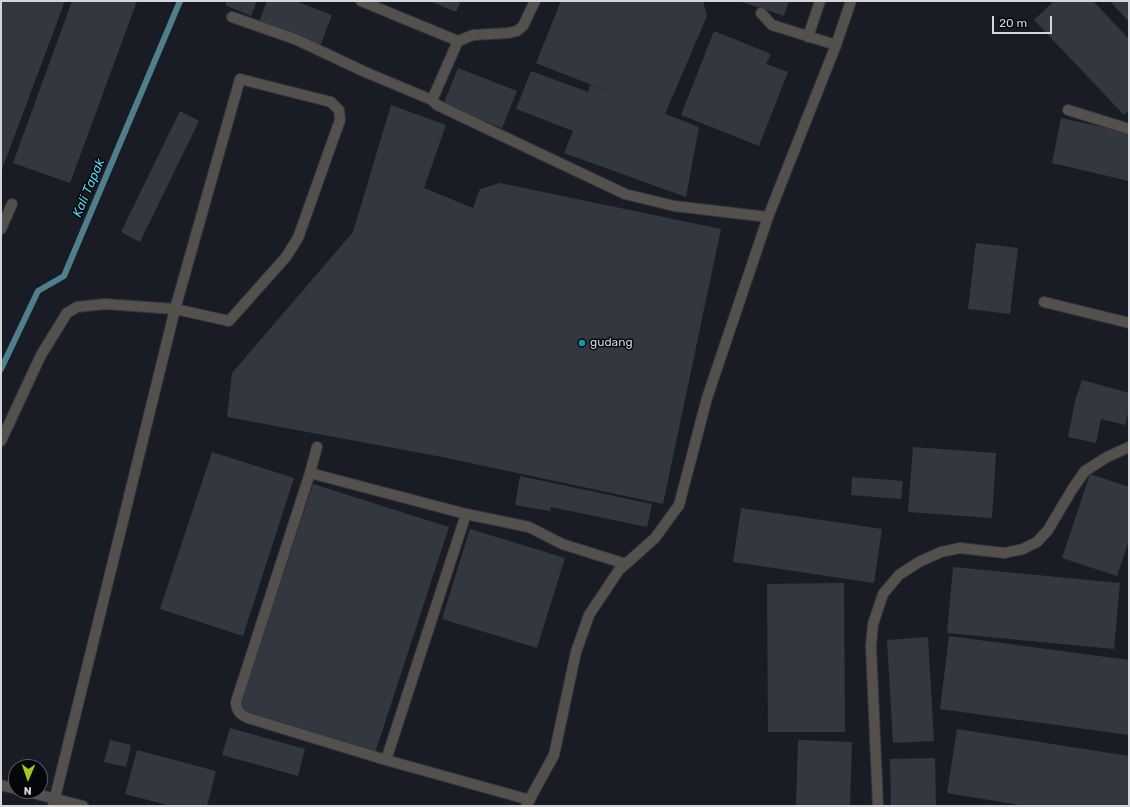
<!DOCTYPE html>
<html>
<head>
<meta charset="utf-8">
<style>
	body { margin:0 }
	#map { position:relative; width:1130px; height:807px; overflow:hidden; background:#191c24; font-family:Rubik,sans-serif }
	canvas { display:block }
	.frame { position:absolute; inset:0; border:2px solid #d3d6db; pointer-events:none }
	.north { position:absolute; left:8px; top:759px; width:40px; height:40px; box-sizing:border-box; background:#06070a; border:1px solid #585a5e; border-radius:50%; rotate:182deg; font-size:11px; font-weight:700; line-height:16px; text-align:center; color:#d3d6db }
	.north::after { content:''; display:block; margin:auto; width:14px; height:18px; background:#a8c71d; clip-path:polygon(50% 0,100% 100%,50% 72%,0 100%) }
	.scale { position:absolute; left:992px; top:16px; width:60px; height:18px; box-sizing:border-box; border:2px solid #d3d6db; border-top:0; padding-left:5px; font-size:12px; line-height:14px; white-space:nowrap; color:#d3d6db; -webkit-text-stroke:3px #06070a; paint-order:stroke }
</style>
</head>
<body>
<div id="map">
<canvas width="1130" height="807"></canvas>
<div class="frame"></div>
<div class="north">N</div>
<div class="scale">20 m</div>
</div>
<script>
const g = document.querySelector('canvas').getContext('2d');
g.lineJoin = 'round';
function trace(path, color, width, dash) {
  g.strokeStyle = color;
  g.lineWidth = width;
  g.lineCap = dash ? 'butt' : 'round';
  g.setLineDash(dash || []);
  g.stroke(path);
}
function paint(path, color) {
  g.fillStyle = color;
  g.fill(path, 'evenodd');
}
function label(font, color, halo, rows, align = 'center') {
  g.font = font + ' Rubik,sans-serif';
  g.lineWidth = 3;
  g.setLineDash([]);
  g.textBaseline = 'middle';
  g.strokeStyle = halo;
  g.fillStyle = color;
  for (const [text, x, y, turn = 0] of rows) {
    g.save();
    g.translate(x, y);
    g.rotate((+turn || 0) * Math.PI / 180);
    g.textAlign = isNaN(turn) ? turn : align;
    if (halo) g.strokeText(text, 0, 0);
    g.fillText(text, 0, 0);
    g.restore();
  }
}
trace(new Path2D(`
	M 1,369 L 38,291 L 64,276 L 180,1`), '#4f7f8c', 6);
paint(new Path2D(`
	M 1,1 L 65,1 L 1,172 Z
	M 72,1 L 137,1 L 70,183 L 13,163 Z
	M 227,1 L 257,1 L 251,16 L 225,5 Z
	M 267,1 L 296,1 L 332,15 L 320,46 L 259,22 Z
	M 430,1 L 461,1 L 456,12 Z
	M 561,1 L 703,1 L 707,16 L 665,114 L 699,127 L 686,197 L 564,153 L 573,131 L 516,109 L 531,71 L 588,92 L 590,85 L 612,93 L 536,63 Z
	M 739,1 L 789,1 L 784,16 Z
	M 1054,1 L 1093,1 L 1129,39 L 1129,110 L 1124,115 L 1034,20 Z
	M 1110,1 L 1129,1 L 1129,22 Z
	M 714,31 L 771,54 L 766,64 L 788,72 L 759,146 L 681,115 Z
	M 458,68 L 517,91 L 502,128 L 443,105 Z
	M 391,105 L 446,125 L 424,188 L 473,208 L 480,189 L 500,183 L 721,229 L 663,504 L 442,457 L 227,417 L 232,373 L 353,232 Z
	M 180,111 L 199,121 L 140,242 L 121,232 Z
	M 1061,118 L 1129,133 L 1129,181 L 1052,163 Z
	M 976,243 L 1018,248 L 1010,314 L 968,309 Z
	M 1082,380 L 1129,393 L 1129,410 L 1125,425 L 1101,419 L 1096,443 L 1068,437 L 1075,401 Z
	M 913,447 L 996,453 L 992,518 L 908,512 Z
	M 212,452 L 294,478 L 243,636 L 160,609 Z
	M 1090,474 L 1129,487 L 1129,540 L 1117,576 L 1062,558 Z
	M 520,476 L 652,504 L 647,527 L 551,507 L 550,511 L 515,505 Z
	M 852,477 L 903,481 L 901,499 L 851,495 Z
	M 313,484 L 449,527 L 375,753 L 239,709 Z
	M 741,508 L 882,529 L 874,583 L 733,562 Z
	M 470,529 L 565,558 L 537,648 L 442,619 Z
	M 953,567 L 1120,583 L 1114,649 L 947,633 Z
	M 844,583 L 845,732 L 768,732 L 767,584 Z
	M 949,636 L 1129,660 L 1129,735 L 940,709 Z
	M 928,637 L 934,741 L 893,743 L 887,640 Z
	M 230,728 L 305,749 L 298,776 L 222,755 Z
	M 957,729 L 1129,756 L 1129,806 L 1026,806 L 947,793 Z
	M 110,740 L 131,745 L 126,767 L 104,762 Z
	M 798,740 L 852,742 L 850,806 L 796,806 Z
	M 137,750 L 216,771 L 207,806 L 171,806 L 125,794 Z
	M 935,758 L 936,806 L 891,806 L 890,759 Z`), '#333840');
const lane = new Path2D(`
	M 361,1 L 458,41
	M 535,1 L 523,26 L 517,31 L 508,33 L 473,35 L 458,41 L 432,100 L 437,105 L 625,194 L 674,206 L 768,217
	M 761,13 L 772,25 L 836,45
	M 232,17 L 295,39 L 365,72 L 432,100
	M 808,37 L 820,1
	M 1068,110 L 1129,129
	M 1,229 L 12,204
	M 1044,302 L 1129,323
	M 1,441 L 41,355 L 67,313 L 77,307 L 105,304 L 175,309 L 229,321 L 286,257 L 298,238 L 340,120 L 339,110 L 331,102 L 240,79 L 175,309 L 53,806
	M 317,447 L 310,473 L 466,514 L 386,760 L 530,800
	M 310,473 L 236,702 C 237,712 240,714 248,718 L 386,760
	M 466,514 L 529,527 L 562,544 L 626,564
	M 1,785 L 16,789
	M 25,791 L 83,806
	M 526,806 L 554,755 L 576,652 L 589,615 L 619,570 L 655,538 L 679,505 L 707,398 L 768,217 L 836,45 L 851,1
	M 878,806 L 871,646 L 873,624 L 883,594 L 899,575 L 919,562 L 941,552 L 960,548 L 1004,553 L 1023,549 L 1037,542 L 1048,530 L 1073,488 L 1085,471 L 1107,457 L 1129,447`);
trace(lane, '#33363e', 12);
trace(lane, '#54514d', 10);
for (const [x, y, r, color] of [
	[582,343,4,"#0f9aa8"]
]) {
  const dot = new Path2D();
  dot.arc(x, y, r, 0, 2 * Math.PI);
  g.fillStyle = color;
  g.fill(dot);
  trace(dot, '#06070a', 1.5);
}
label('12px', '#d3d6db', '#06070a', [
	["gudang",590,343]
], 'left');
label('italic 13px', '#56d2f2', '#06070a', [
	["Kali Tapak",89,188,-67]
]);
</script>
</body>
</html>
